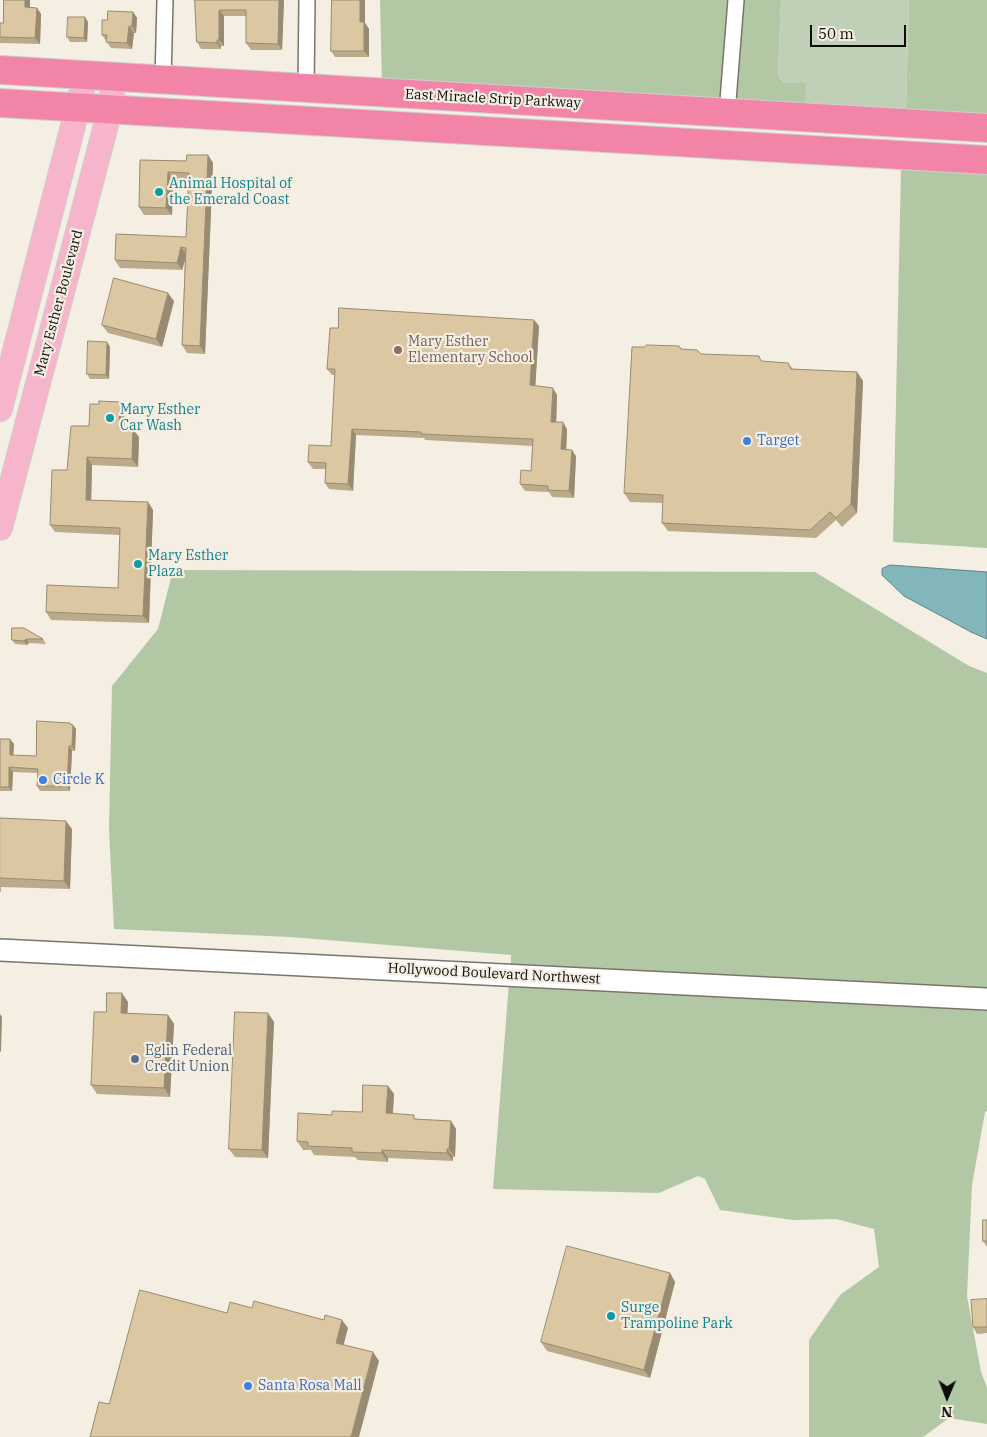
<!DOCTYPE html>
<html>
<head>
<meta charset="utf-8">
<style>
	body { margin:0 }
	#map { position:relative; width:987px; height:1437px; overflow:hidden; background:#f4eee3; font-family:"IBM Plex Serif",serif }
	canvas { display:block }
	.north { position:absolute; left:922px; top:1372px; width:50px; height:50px; -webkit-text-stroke:4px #f4eee3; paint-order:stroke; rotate:181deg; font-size:14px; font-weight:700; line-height:20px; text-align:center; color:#0e0c09 }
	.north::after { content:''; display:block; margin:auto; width:18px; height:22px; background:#0e0c09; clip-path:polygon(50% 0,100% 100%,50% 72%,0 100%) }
	.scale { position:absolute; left:810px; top:25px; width:96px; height:22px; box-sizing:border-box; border:2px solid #0e0c09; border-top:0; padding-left:6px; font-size:15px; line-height:18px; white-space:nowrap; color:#0e0c09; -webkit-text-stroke:4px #f4eee3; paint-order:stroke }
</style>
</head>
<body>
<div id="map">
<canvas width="987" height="1437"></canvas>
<div class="north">N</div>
<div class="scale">50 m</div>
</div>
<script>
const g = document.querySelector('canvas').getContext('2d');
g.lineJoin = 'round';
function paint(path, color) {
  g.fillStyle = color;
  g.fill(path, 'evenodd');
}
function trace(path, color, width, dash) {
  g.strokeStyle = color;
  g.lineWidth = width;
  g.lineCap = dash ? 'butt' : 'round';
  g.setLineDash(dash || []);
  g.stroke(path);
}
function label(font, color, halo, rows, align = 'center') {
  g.font = font + ' "IBM Plex Serif",serif';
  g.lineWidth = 4.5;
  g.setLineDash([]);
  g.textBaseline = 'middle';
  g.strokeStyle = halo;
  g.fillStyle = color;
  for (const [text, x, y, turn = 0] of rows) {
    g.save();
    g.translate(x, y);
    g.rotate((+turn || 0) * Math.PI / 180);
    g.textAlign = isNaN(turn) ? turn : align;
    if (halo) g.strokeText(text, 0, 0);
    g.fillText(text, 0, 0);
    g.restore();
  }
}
paint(new Path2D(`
	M 781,0 L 909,0 L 906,111 L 805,106 L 778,76 Z`), '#c0d0b6');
paint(new Path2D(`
	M 380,0 L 730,0 L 722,103 L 382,86 Z
	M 743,0 L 781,0 L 778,76 L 784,83 L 806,83 L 805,106 L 735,103 Z
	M 909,0 L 987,0 L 987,116 L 906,111 Z
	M 901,168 L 987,173 L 987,548 L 893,542 Z
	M 173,570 L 815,572 L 969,666 L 987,673 L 987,991 L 511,967 L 511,955 L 290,937 L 114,929 L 109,829 L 112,686 L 158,629 Z
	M 509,982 L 987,1006 L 987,1111 L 985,1112 L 972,1185 L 967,1296 L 981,1372 L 987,1387 L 987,1424 L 949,1418 L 923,1437 L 809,1437 L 809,1340 L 840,1295 L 879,1267 L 874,1229 L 836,1219 L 793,1220 L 720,1210 L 705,1179 L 698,1176 L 659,1193 L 493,1189 Z`), '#b2c8a4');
const water = new Path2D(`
	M 890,565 L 987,572 L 987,639 L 971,632 L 904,596 L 882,575 L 882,569 Z`);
paint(water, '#82b6bb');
trace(water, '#5f8386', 1);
const street = new Path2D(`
	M 163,80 L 165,0
	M 306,89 L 307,0
	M 727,113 L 736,0`);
const secondary = new Path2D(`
	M 0,950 L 987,999`);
const primary = new Path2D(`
	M 0,409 L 86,75
	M 0,528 L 110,110 L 114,77`);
const highway = new Path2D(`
	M 0,70 L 987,128
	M 0,103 L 987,160`);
trace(street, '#7a756b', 18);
trace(secondary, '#7a756b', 24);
trace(primary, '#cfcece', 26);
trace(highway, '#cfcece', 30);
trace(street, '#fff', 15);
trace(secondary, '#fff', 21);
trace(primary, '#f7b5cb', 24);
trace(highway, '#f284a8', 28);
paint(new Path2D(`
	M 195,0 L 284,0 L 282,50 L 251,50 L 246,43 L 246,16 L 224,16 L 224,46 L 221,46 L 221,49 L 201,49 L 197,42 Z
	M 332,0 L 365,0 L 365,23 L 369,29 L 369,57 L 335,57 L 331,51 Z
	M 30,7 L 37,8 L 41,14 L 40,44 L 0,43 L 0,23 L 3,23 Z
	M 133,12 L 137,18 L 136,33 L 134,33 L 132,49 L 111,48 L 102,35 L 107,20 Z
	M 85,17 L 88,22 L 87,42 L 70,42 L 67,37 Z
	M 208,155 L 213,163 L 205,354 L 187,353 L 182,345 L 185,259 L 182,270 L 120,268 L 115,260 L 186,237 L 189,180 L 173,180 L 172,215 L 144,215 L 139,207 L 140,160 L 186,161 Z
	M 174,301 L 162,347 L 108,333 L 102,325 Z
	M 534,320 L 539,326 L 535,386 L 557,395 L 556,422 L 567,429 L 566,449 L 576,456 L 574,498 L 552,497 L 549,492 L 525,491 L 520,484 L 531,471 L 533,446 L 425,440 L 424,438 L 356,435 L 353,491 L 329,489 L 325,483 L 326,469 L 313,469 L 308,462 L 331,446 L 335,375 L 332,375 L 327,369 L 338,328 Z
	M 107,342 L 110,347 L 109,379 L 90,379 L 87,374 Z
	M 681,349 L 701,354 L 762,362 L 788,363 L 793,369 L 857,372 L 863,381 L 857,513 L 842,527 L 836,520 L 816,538 L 668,531 L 662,523 L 663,503 L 630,502 L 624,493 Z
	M 125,409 L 124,429 L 139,437 L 138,467 L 92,465 L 91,500 L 148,502 L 153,510 L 149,623 L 51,620 L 46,612 L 118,588 L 120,535 L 55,532 L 50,525 L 67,470 L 89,426 Z
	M 12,628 L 43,639 L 46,644 L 29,643 L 27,645 L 15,644 L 12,640 Z
	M 70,723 L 76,729 L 75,751 L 72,751 L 70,791 L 40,791 L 37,786 L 38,773 L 13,772 L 12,791 L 0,791 L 0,739 L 14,744 L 13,755 L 36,756 Z
	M 0,818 L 72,829 L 70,889 L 1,887 L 1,892 L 0,892 Z
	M 128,1002 L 127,1013 L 168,1015 L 174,1024 L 170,1097 L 97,1094 L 91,1085 L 106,1012 Z
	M 268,1013 L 274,1022 L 268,1158 L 235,1157 L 229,1149 Z
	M 388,1086 L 394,1094 L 393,1114 L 417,1119 L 451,1121 L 456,1129 L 455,1157 L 453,1157 L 453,1161 L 388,1158 L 388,1162 L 358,1160 L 355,1157 L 314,1155 L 311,1150 L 303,1150 L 297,1141 L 332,1115 L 362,1112 Z
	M 987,1220 L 987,1247 L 983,1241 Z
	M 670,1273 L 675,1282 L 650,1378 L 547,1351 L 541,1342 Z
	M 987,1299 L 987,1333 L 977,1334 L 973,1327 Z`), '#bcab8a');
paint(new Path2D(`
	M 25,0 L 30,0 L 30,14 L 25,7 Z
	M 279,0 L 284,0 L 282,50 L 278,44 Z
	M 360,0 L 365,0 L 365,23 L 369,29 L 369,57 L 364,51 L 360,22 Z
	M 37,8 L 41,14 L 40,44 L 35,38 Z
	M 219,10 L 224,16 L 224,46 L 219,40 Z
	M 133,12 L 137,18 L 136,33 L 132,26 Z
	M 85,17 L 88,22 L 87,42 L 84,38 Z
	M 129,26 L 134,33 L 132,49 L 127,43 Z
	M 217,40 L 221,46 L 221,49 L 217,43 Z
	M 208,155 L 213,163 L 205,354 L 200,346 Z
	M 168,172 L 173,180 L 172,215 L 166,208 Z
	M 181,247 L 187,255 L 182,270 L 177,263 Z
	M 168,293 L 174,301 L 162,347 L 156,339 Z
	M 534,320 L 539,326 L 535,392 L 530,385 Z
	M 107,342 L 110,347 L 109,379 L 106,375 Z
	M 857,372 L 863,381 L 857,513 L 851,504 Z
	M 553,388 L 557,395 L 556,428 L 551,422 Z
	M 120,402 L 125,409 L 124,436 L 119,429 Z
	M 563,422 L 567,429 L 566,456 L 561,449 Z
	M 133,429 L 139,437 L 138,467 L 132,459 Z
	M 352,429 L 356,435 L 353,491 L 348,484 Z
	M 572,450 L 576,456 L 574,498 L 569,491 Z
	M 87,457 L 92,465 L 91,507 L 86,500 Z
	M 148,502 L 153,510 L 149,623 L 143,616 Z
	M 26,639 L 29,643 L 27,645 L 24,641 Z
	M 73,725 L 76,729 L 75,751 L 72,746 Z
	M 10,739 L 14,744 L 13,759 L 10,755 Z
	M 69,746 L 72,751 L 70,791 L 67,786 Z
	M 9,767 L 13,772 L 12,791 L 9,787 Z
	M 66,821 L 72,829 L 70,889 L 64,881 Z
	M 122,993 L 128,1002 L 127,1022 L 121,1013 Z
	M 268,1013 L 274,1022 L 268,1158 L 262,1150 Z
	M 0,1014 L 2,1017 L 1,1051 L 0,1052 Z
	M 168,1015 L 174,1024 L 170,1097 L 164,1088 Z
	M 388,1086 L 394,1094 L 392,1122 L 386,1113 Z
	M 451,1121 L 456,1129 L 455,1157 L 449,1149 Z
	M 447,1149 L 453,1157 L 453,1161 L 447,1153 Z
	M 382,1150 L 388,1158 L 388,1162 L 382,1153 Z
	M 670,1273 L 675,1282 L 650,1378 L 644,1370 Z
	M 342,1320 L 348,1328 L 342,1351 L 336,1343 Z
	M 373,1352 L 379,1361 L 359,1437 L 351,1437 Z`), '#998b71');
const building = new Path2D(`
	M 4,0 L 25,0 L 25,7 L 37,8 L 35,38 L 0,37 L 0,23 L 3,23 Z
	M 195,0 L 279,0 L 278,44 L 246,43 L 246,10 L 219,10 L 219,40 L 217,40 L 217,43 L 197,42 Z
	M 332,0 L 360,0 L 360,22 L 364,22 L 364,51 L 331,51 Z
	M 108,11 L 133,12 L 132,26 L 129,26 L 127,43 L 106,42 L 107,35 L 102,35 L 102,20 L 107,20 Z
	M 68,17 L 85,17 L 84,38 L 67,37 Z
	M 187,155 L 208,155 L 200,346 L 182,345 L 186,248 L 181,247 L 177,263 L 115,260 L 116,234 L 186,237 L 189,173 L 168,172 L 166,208 L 139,207 L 140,160 L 186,161 Z
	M 114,278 L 168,293 L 156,339 L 102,325 Z
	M 339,308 L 534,320 L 530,385 L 553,388 L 551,422 L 563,422 L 561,449 L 572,450 L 569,491 L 548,490 L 548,486 L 520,484 L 521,470 L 531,471 L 533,439 L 421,434 L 421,432 L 352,429 L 348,484 L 325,483 L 326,463 L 308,462 L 309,445 L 331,446 L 335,369 L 327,369 L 330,328 L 338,328 Z
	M 88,341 L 107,342 L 106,375 L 87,374 Z
	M 647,345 L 679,346 L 681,349 L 697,350 L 701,354 L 759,356 L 761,361 L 788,363 L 791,369 L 857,372 L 851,504 L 836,518 L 830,512 L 810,530 L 662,523 L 663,495 L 624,493 L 632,347 L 644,347 Z
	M 99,401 L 120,402 L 119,429 L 133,429 L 132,459 L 87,457 L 86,500 L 148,502 L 143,616 L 46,612 L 47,585 L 118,588 L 120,528 L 50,525 L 52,470 L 67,470 L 71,426 L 89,426 L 90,404 L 99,404 Z
	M 12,628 L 24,628 L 43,639 L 26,639 L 24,641 L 12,640 Z
	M 37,721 L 70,723 L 70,724 L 73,725 L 72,746 L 69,746 L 67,786 L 37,786 L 38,769 L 9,767 L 9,787 L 0,787 L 0,739 L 10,739 L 10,755 L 36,756 Z
	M 0,818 L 66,821 L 64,881 L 0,878 Z
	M 107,993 L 122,993 L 121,1013 L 168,1015 L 164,1088 L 91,1085 L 94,1012 L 106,1012 Z
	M 235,1012 L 268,1013 L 262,1150 L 229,1149 Z
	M 363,1085 L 388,1086 L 386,1113 L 414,1115 L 414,1119 L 451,1121 L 449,1149 L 447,1149 L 447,1153 L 382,1150 L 382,1153 L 352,1152 L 352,1148 L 308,1146 L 308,1142 L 297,1141 L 298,1113 L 332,1115 L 332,1111 L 362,1112 Z
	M 983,1220 L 987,1220 L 987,1241 L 983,1241 Z
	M 567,1246 L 670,1273 L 644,1370 L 541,1342 Z
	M 140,1290 L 227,1313 L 230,1302 L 252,1308 L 254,1301 L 324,1320 L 325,1315 L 342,1320 L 336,1343 L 373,1352 L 351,1437 L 90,1437 L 99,1402 L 109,1404 Z
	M 987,1299 L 987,1327 L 973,1327 L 971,1300 Z`);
paint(building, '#dbc7a1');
trace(building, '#998b71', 1);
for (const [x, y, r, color] of [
	[159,192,5,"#0f9aa8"],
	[398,350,5,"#8d6e63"],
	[110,418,5,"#0f9aa8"],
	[747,441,5,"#3f7fe0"],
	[138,564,5,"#0f9aa8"],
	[43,780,5,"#3f7fe0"],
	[135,1059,5,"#5c6f8a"],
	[611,1316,5,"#0f9aa8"],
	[248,1386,5,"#3f7fe0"]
]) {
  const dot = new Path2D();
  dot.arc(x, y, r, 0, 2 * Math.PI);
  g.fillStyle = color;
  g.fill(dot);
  trace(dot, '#f4eee3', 2);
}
label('14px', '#0e0c09', '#f4eee3', [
	["East Miracle Strip Parkway",493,99,3],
	["Mary Esther Boulevard",59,303,-75],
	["Hollywood Boulevard Northwest",494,974,3]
]);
label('14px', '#0d838f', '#f4eee3', [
	["Animal Hospital of",169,184],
	["the Emerald Coast",169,200],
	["Mary Esther",120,410],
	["Car Wash",120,426],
	["Mary Esther",148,556],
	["Plaza",148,572],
	["Surge",621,1308],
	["Trampoline Park",621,1324]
], 'left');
label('14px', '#785e54', '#f4eee3', [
	["Mary Esther",408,342],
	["Elementary School",408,358]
], 'left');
label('14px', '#366cbe', '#f4eee3', [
	["Target",757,441],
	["Circle K",53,780],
	["Santa Rosa Mall",258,1386]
], 'left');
label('14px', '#4e5e75', '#f4eee3', [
	["Eglin Federal",145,1051],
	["Credit Union",145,1067]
], 'left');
</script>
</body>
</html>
